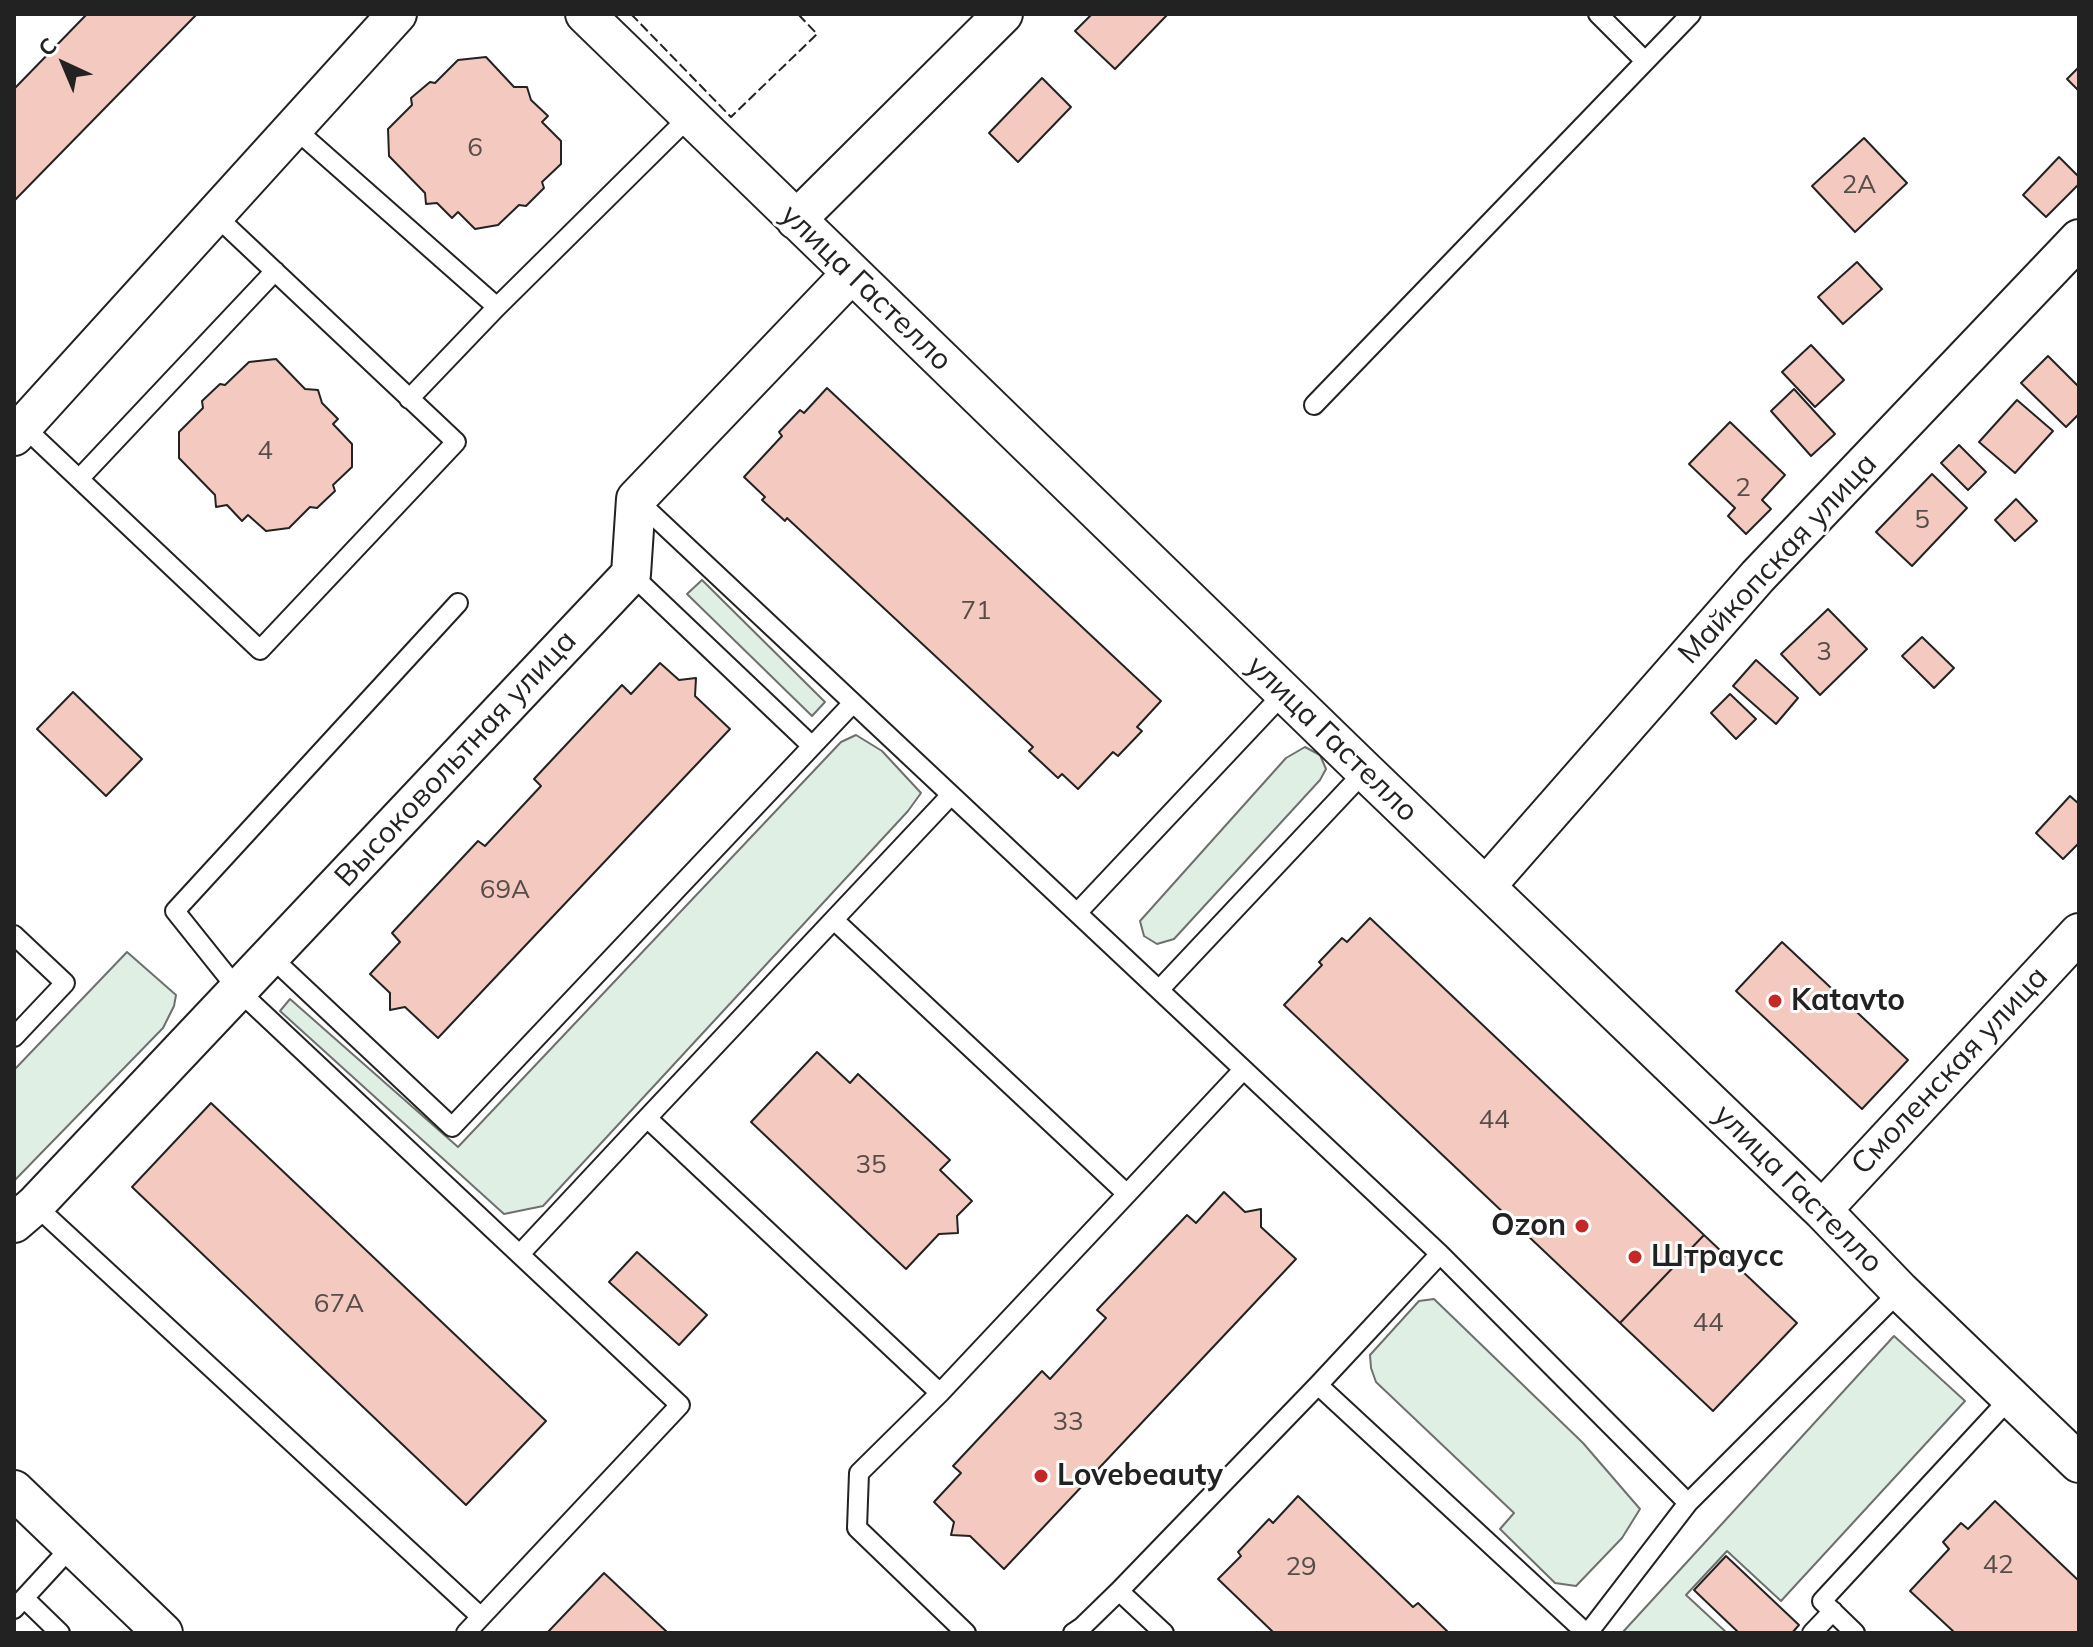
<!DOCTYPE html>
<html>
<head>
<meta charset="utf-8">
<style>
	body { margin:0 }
	#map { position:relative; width:2093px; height:1647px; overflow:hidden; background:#fff; font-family:Mulish,sans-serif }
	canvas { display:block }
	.frame { position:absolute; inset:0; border:16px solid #222; pointer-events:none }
	.north { position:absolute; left:24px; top:24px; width:80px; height:80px; -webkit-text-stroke:6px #fff; paint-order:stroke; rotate:316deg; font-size:22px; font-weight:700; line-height:32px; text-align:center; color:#222 }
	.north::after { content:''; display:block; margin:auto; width:28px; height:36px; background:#222; clip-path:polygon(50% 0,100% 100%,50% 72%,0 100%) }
</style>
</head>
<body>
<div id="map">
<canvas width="2093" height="1647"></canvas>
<div class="frame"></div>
<div class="north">С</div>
</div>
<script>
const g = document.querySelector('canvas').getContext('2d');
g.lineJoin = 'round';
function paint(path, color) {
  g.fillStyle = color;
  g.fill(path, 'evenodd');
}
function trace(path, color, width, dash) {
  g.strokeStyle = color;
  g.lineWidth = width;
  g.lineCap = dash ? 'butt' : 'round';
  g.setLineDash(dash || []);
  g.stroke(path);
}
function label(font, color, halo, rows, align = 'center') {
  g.font = font + ' Mulish,sans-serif';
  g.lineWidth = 6;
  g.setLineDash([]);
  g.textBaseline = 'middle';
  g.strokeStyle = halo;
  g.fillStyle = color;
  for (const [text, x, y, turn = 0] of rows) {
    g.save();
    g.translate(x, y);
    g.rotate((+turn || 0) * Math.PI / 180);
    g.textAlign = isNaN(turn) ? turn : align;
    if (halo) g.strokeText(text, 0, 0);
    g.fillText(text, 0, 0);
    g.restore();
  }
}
const green = new Path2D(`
	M 702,580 L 825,702 L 812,716 L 687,594 Z
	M 856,735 L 882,751 L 921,793 L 908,811 L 543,1206 L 504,1214 L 280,1011 L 290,999 L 458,1147 L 841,742 Z
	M 1305,747 L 1320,755 L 1326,769 L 1320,780 L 1174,939 L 1157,944 L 1144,936 L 1140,921 L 1286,758 Z
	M 127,952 L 176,995 L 174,1006 L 163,1028 L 14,1181 L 14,1070 Z
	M 1434,1299 L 1583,1443 L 1640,1509 L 1622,1538 L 1576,1586 L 1555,1583 L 1500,1529 L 1514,1513 L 1376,1382 L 1371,1368 L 1370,1355 L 1419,1301 Z
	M 1894,1336 L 1965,1401 L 1781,1601 L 1727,1551 L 1686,1595 L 1727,1633 L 1622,1633 Z`);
paint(green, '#e0efe3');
trace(green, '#6f6f6f', 2);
const building = new Path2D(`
	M 87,14 L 197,14 L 14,201 L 14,89 Z
	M 1092,14 L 1168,14 L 1115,69 L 1075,31 Z
	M 486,57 L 514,87 L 527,87 L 531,100 L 548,116 L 542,122 L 561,141 L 561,164 L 542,182 L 544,188 L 526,206 L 519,205 L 498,225 L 475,229 L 458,212 L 452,218 L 437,203 L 426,204 L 425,193 L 389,156 L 388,129 L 412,105 L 411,98 L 430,82 L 435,83 L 458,60 Z
	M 2079,67 L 2079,91 L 2067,79 Z
	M 1042,78 L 1071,107 L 1018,162 L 989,133 Z
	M 1864,138 L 1907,183 L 1855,232 L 1812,186 Z
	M 2059,157 L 2079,177 L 2079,184 L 2046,217 L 2023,195 Z
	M 1857,262 L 1882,289 L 1843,324 L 1818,297 Z
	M 1811,345 L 1844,380 L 1815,407 L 1782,372 Z
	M 2048,356 L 2079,387 L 2079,414 L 2066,427 L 2021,383 Z
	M 276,359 L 305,389 L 318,390 L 322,403 L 338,419 L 333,424 L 352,444 L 352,467 L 333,485 L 335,491 L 317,508 L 310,507 L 289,528 L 266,531 L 248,515 L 242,521 L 227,505 L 216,507 L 215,495 L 179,458 L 179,432 L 203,408 L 202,401 L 220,384 L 225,385 L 249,362 Z
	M 827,388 L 1161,701 L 1137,727 L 1142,731 L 1118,756 L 1113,752 L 1078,789 L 1062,774 L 1058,778 L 1029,751 L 1033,747 L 787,518 L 785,521 L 762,500 L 765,497 L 744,477 L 782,436 L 779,432 L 800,410 L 804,413 Z
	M 1794,389 L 1835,434 L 1811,456 L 1771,411 Z
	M 2017,400 L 2053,431 L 2015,473 L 1979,442 Z
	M 1730,422 L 1785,475 L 1762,500 L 1771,509 L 1746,534 L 1728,516 L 1735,508 L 1689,464 Z
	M 1959,445 L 1986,472 L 1968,490 L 1941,463 Z
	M 1932,474 L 1967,508 L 1912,566 L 1876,532 Z
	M 2016,499 L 2037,521 L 2015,541 L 1995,520 Z
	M 1828,609 L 1867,649 L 1820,695 L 1781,654 Z
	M 1922,637 L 1954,668 L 1934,688 L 1902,656 Z
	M 1756,660 L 1798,698 L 1776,724 L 1733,686 Z
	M 660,663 L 679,680 L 696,678 L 695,696 L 730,729 L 438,1038 L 405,1007 L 390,1010 L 390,993 L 370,974 L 400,942 L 392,933 L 478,841 L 485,846 L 541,786 L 534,779 L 622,685 L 631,694 Z
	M 73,692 L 142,759 L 106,796 L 37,729 Z
	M 1730,694 L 1756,719 L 1736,739 L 1711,713 Z
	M 2070,796 L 2079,804 L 2079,843 L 2063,859 L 2036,833 Z
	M 1370,918 L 1704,1235 L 1620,1323 L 1284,1005 L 1322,965 L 1319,962 L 1342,938 L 1347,942 Z
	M 1782,942 L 1908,1060 L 1862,1109 L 1736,991 Z
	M 817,1052 L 850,1083 L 858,1074 L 950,1160 L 940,1170 L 972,1201 L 957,1216 L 958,1233 L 939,1234 L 906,1269 L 751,1122 Z
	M 211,1103 L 546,1421 L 466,1505 L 132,1187 Z
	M 1224,1192 L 1245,1212 L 1261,1209 L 1261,1227 L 1296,1259 L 1004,1569 L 970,1536 L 951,1535 L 954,1522 L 934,1502 L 961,1473 L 953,1466 L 1042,1371 L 1050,1379 L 1106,1318 L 1097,1310 L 1187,1215 L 1196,1223 Z
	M 1704,1235 L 1797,1323 L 1713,1411 L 1620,1323 Z
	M 637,1252 L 707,1315 L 679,1345 L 609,1282 Z
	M 1298,1496 L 1413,1607 L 1418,1603 L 1449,1633 L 1274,1633 L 1218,1579 L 1241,1556 L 1238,1552 L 1269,1519 L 1273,1523 Z
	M 1995,1501 L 2079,1581 L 2079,1633 L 1955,1633 L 1910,1591 L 1949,1549 L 1943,1542 L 1961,1523 L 1968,1529 Z
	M 1726,1556 L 1799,1625 L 1792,1633 L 1739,1633 L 1694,1590 Z
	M 604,1573 L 668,1633 L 547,1633 Z`);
paint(building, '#f3c9c0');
trace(building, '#222', 2);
const lane = new Path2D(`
	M 1598,14 L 1645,61
	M 293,127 L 497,307 L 690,116
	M 409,399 L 497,307
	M 1314,405 L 1691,14
	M 23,426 L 260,650 L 456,442 L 214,214
	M 79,479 L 275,271
	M 636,499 L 1159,990
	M 631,574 L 812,746
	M 458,603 L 175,911 L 239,991 L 680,1405 L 466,1633
	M 1365,771 L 1159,990 L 1440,1254
	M 1077,913 L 1284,693
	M 834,920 L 1127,1194 L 940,1393 L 859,1473 L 857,1528 L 966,1633
	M 14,935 L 65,983 L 14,1037
	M 270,956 L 452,1127 L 853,703
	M 647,1118 L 951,795
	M 1127,1194 L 1243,1070
	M 35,1205 L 481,1617
	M 520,1254 L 647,1118 L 940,1393
	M 1318,1385 L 1586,1633
	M 24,1598 L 60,1633
	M 14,1609 L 72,1546
	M 1073,1633 L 1082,1627 L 1119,1591
	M 1164,1633 L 1119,1591 L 1318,1385 L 1440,1254 L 1688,1503 L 1900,1291
	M 1588,1633 L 1688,1503
	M 1812,1633 L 1833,1611
	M 1855,1633 L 1822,1601 L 2011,1397`);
const street = new Path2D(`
	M 585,14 L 1365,771 L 1822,1210 L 1900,1291 L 2079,1463
	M 796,220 L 1003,14
	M 14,436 L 397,14
	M 1486,886 L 1758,576 L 2079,239
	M 1822,1210 L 2079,933
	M 14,1223 L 35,1205 L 631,574 L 636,499 L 851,274
	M 14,1490 L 163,1633`);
trace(lane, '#222', 22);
trace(street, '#222', 42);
trace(lane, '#fff', 18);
trace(street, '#fff', 38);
trace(new Path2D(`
	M 631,14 L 731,117 L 817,34 L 798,14`), '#222', 2, [10, 4]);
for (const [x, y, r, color] of [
	[1775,1001,8,"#c62828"],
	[1582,1226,8,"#c62828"],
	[1635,1257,8,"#c62828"],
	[1041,1476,8,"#c62828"]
]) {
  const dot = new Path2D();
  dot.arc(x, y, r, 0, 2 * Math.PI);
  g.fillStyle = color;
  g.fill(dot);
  trace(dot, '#fff', 3);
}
label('26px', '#564c4a', null, [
	["6",475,148],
	["2А",1859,185],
	["4",265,451],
	["2",1743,488],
	["5",1922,520],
	["71",976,611],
	["3",1824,652],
	["69А",505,890],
	["44",1494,1120],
	["35",871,1165],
	["67А",339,1304],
	["44",1708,1323],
	["33",1068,1422],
	["42",1998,1565],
	["29",1301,1567]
]);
label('30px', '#222', '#fff', [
	["улица Гастелло",866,288,44],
	["Майкопская улица",1778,559,-47],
	["улица Гастелло",1332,739,44],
	["Высоковольтная улица",456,759,-47],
	["Смоленская улица",1950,1071,-47],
	["улица Гастелло",1798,1189,45]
]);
label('bold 30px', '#222', '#fff', [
	["Katavto",1791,1001],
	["Ozon",1566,1226,"right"],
	["Штраусс",1651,1257],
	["Lovebeauty",1057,1476]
], 'left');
</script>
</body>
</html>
